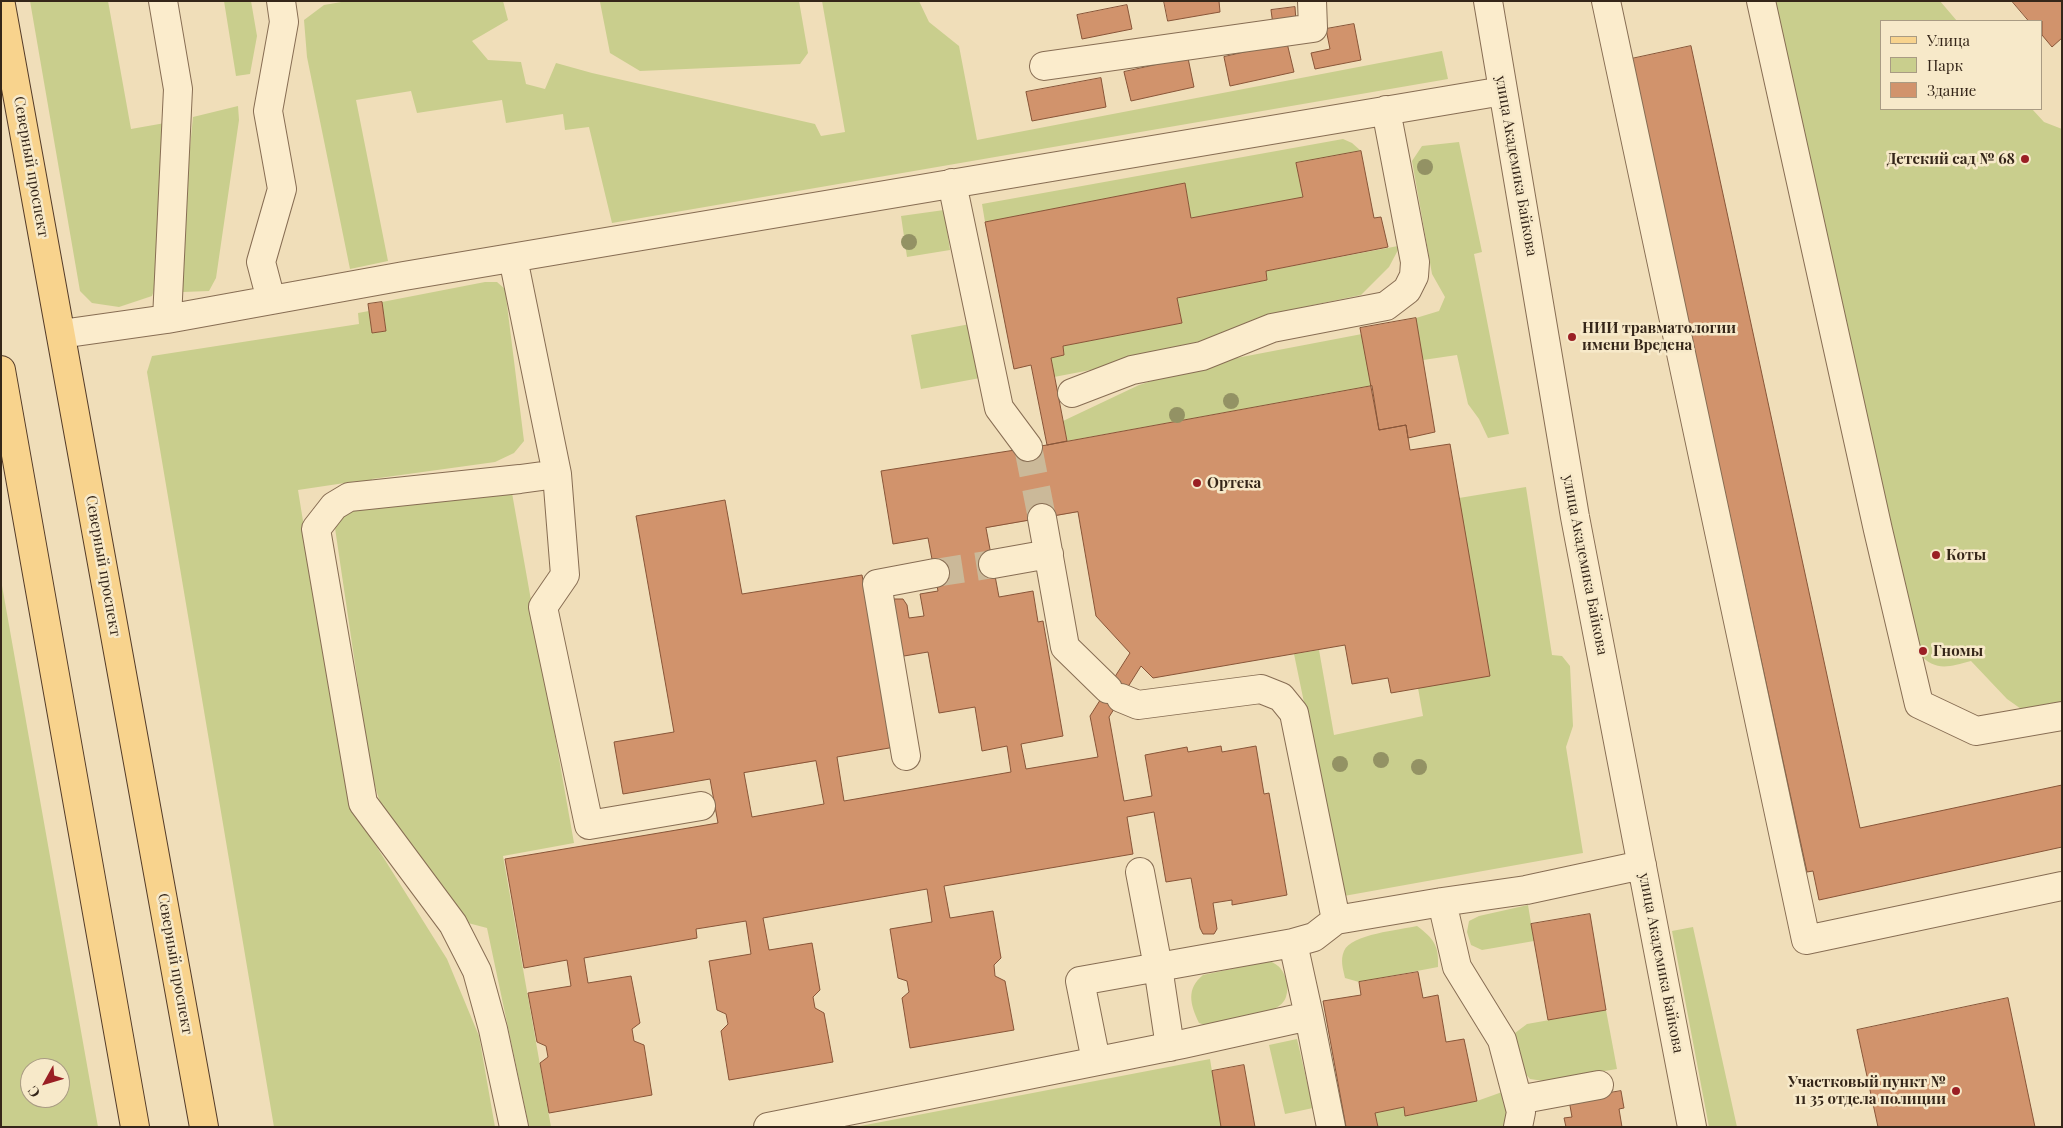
<!DOCTYPE html>
<html>
<head>
<meta charset="utf-8">
<style>
	body { margin:0 }
	#map { position:relative; width:2063px; height:1128px; overflow:hidden; background:#f0deb9; font-family:"Playfair Display",serif }
	canvas { display:block }
	.frame { position:absolute; inset:0; border:2px solid #352619; pointer-events:none }
	.legend { position:absolute; left:1880px; top:20px; width:162px; height:90px; box-sizing:border-box; background:#f7e9c9; border:1px solid #a99b83; margin:0; padding:6px 9px; list-style:none; font-size:15px; color:#352619 }
	.legend li { display:flex; align-items:center; gap:10px; height:25px }
	.legend b { width:25px; border:1px solid #a99b83 }
	.north { position:absolute; left:20px; top:1058px; width:50px; height:50px; box-sizing:border-box; background:#f7e9c9; border:1px solid #a99b83; border-radius:50%; rotate:231deg; font-size:14px; font-weight:700; line-height:20px; text-align:center; color:#352619 }
	.north::after { content:''; display:block; margin:auto; width:18px; height:22px; background:#9a1f24; clip-path:polygon(50% 0,100% 100%,50% 72%,0 100%) }
</style>
</head>
<body>
<div id="map">
<canvas width="2063" height="1128"></canvas>
<div class="frame"></div>
<ul class="legend">
<li><b style="height:6px;background:#f8d38d"></b>Улица</li>
<li><b style="height:14px;background:#c9ce8d"></b>Парк</li>
<li><b style="height:14px;background:#d1936c"></b>Здание</li>
</ul>
<div class="north">С</div>
</div>
<script>
const g = document.querySelector('canvas').getContext('2d');
g.lineJoin = 'round';
function paint(path, color) {
  g.fillStyle = color;
  g.fill(path, 'evenodd');
}
function trace(path, color, width, dash) {
  g.strokeStyle = color;
  g.lineWidth = width;
  g.lineCap = dash ? 'butt' : 'round';
  g.setLineDash(dash || []);
  g.stroke(path);
}
function label(font, color, halo, rows, align = 'center') {
  g.font = font + ' "Playfair Display",serif';
  g.lineWidth = 5;
  g.setLineDash([]);
  g.textBaseline = 'middle';
  g.strokeStyle = halo;
  g.fillStyle = color;
  for (const [text, x, y, turn = 0] of rows) {
    g.save();
    g.translate(x, y);
    g.rotate((+turn || 0) * Math.PI / 180);
    g.textAlign = isNaN(turn) ? turn : align;
    if (halo) g.strokeText(text, 0, 0);
    g.fillText(text, 0, 0);
    g.restore();
  }
}
paint(new Path2D(`
	M 30,1 L 108,1 L 131,129 L 165,123 L 157,281 L 152,296 L 119,307 L 92,303 L 80,291 Z
	M 224,1 L 251,1 L 257,36 L 250,74 L 236,76 Z
	M 347,1 L 503,1 L 508,20 L 472,41 L 488,60 L 521,62 L 526,84 L 545,89 L 556,63 L 592,73 L 815,124 L 821,136 L 845,132 L 822,1 L 919,1 L 929,22 L 959,46 L 977,140 L 1442,51 L 1448,79 L 612,223 L 589,127 L 565,130 L 563,114 L 506,123 L 502,100 L 417,113 L 411,91 L 356,100 L 388,261 L 350,269 L 307,57 L 304,20 L 324,5 Z
	M 606,1 L 799,1 L 808,53 L 800,64 L 640,71 L 610,53 L 600,2 Z
	M 1775,1 L 1940,1 L 1957,21 L 1882,21 L 1882,109 L 2032,109 L 2044,122 L 2062,129 L 2062,710 L 2024,711 L 2007,699 L 1971,661 C 1948,667 1936,672 1918,653 Z
	M 238,106 L 239,120 L 216,278 L 209,291 L 183,292 L 177,278 L 193,117 Z
	M 1343,139 L 1352,143 L 1361,151 L 1296,163 L 1303,197 L 1191,218 L 1185,183 L 985,222 L 982,204 Z
	M 1459,142 L 1482,252 L 1474,254 L 1509,434 L 1488,438 L 1479,419 L 1468,404 L 1457,355 L 1423,360 L 1416,318 L 1439,311 L 1445,297 L 1432,274 L 1412,161 L 1422,146 Z
	M 944,210 L 950,250 L 907,257 L 901,216 Z
	M 1398,246 L 1398,250 L 1389,267 L 1361,295 L 1313,305 L 1253,321 L 1201,343 L 1122,364 L 1054,377 L 1051,358 L 1064,355 L 1063,346 L 1182,323 L 1177,298 L 1267,280 L 1266,271 Z
	M 485,282 L 497,282 L 505,289 L 524,441 L 514,453 L 495,462 L 372,479 L 370,488 L 358,481 L 298,490 L 348,801 L 447,959 L 479,1036 L 495,1127 L 274,1127 L 147,372 L 152,356 L 359,324 L 358,313 L 369,311 L 372,333 L 386,331 L 382,302 Z
	M 970,324 L 980,378 L 921,389 L 911,335 Z
	M 1362,334 L 1372,386 L 1067,441 L 1063,421 L 1139,385 L 1205,364 Z
	M 1526,487 L 1552,655 L 1562,656 L 1570,666 L 1573,726 L 1566,747 L 1583,853 L 1344,896 L 1294,654 L 1319,650 L 1334,735 L 1423,716 L 1418,688 L 1459,498 Z
	M 512,493 L 574,843 L 503,856 L 551,1127 L 529,1127 L 487,928 L 468,923 L 408,850 L 382,809 L 371,773 L 335,528 L 341,515 L 353,509 Z
	M 1,580 L 98,1127 L 1,1127 ZM 30,1068 L 60,1068 L 60,1098 L 30,1098 Z
	M 1528,905 L 1534,941 L 1482,950 L 1471,945 L 1467,932 L 1469,921 L 1479,916 Z
	M 1417,926 C 1434,939 1439,945 1438,967 L 1359,982 L 1345,978 C 1343,969 1340,960 1344,951 C 1351,934 1400,930 1417,926 Z
	M 1693,927 L 1737,1127 L 1709,1127 L 1672,931 Z
	M 1269,961 C 1280,965 1284,971 1287,983 C 1288,988 1287,997 1284,1001 C 1274,1016 1225,1022 1208,1026 L 1199,1023 C 1190,1004 1186,989 1203,975 Z
	M 1606,1010 L 1617,1069 L 1544,1081 L 1530,1079 L 1523,1071 L 1515,1033 L 1527,1024 Z
	M 1297,1039 L 1313,1108 L 1285,1114 L 1269,1045 Z
	M 1210,1059 L 1221,1127 L 855,1127 Z
	M 1505,1091 L 1510,1107 L 1508,1127 L 1378,1127 L 1375,1113 L 1404,1107 L 1406,1116 L 1477,1101 Z`), '#c9ce8d');
const building = new Path2D(`
	M 1164,1 L 1219,1 L 1220,12 L 1168,21 Z
	M 2012,1 L 2062,1 L 2062,38 L 2052,47 L 2042,35 L 2042,21 L 2029,21 Z
	M 1127,5 L 1132,29 L 1082,39 L 1077,15 Z
	M 1295,7 L 1296,22 L 1273,25 L 1271,10 Z
	M 1354,24 L 1361,60 L 1315,69 L 1311,53 L 1330,49 L 1326,29 Z
	M 1287,43 L 1294,72 L 1230,86 L 1224,57 Z
	M 1691,46 L 1860,828 L 2062,785 L 2062,847 L 1819,900 L 1813,871 L 1807,872 L 1631,59 Z
	M 1188,58 L 1194,87 L 1131,101 L 1124,72 Z
	M 1101,78 L 1106,107 L 1032,121 L 1026,92 Z
	M 1361,151 L 1374,218 L 1381,217 L 1388,247 L 1266,271 L 1267,280 L 1177,298 L 1182,323 L 1063,346 L 1064,355 L 1051,358 L 1067,441 L 1047,445 L 1031,365 L 1014,369 L 985,222 L 1185,183 L 1191,218 L 1303,197 L 1296,163 Z
	M 382,302 L 386,331 L 372,333 L 368,304 Z
	M 1416,318 L 1435,432 L 1408,438 L 1406,425 L 1379,430 L 1360,328 Z
	M 1372,386 L 1379,430 L 1406,425 L 1410,450 L 1450,444 L 1490,676 L 1391,693 L 1388,678 L 1352,684 L 1345,645 L 1153,678 L 1141,666 L 1109,717 L 1124,801 L 1152,796 L 1145,755 L 1187,747 L 1188,752 L 1221,746 L 1222,752 L 1256,746 L 1264,794 L 1269,793 L 1287,895 L 1232,905 L 1232,900 L 1213,903 L 1217,929 L 1214,934 L 1203,934 L 1200,928 L 1191,878 L 1166,882 L 1154,812 L 1127,817 L 1133,854 L 944,886 L 950,918 L 993,911 L 1001,958 L 994,965 L 995,976 L 1005,981 L 1014,1030 L 910,1048 L 902,998 L 909,992 L 907,981 L 898,978 L 890,929 L 932,922 L 927,889 L 763,918 L 769,950 L 812,943 L 820,990 L 813,997 L 815,1008 L 824,1013 L 833,1062 L 729,1080 L 721,1031 L 728,1024 L 726,1014 L 717,1010 L 709,961 L 751,954 L 746,921 L 696,929 L 697,938 L 584,958 L 588,983 L 631,976 L 640,1023 L 632,1029 L 634,1041 L 644,1045 L 652,1095 L 549,1113 L 540,1063 L 548,1057 L 546,1046 L 537,1042 L 528,993 L 571,986 L 567,960 L 524,968 L 505,859 L 718,823 L 710,779 L 623,794 L 614,742 L 674,732 L 636,516 L 725,500 L 742,594 L 862,575 L 895,747 L 837,757 L 844,801 L 1011,772 L 1007,746 L 982,751 L 975,707 L 939,713 L 928,652 L 898,657 L 893,599 L 903,599 L 907,605 L 909,618 L 924,616 L 920,594 L 938,591 L 928,538 L 893,544 L 881,471 L 1047,445 ZM 1078,512 L 1096,616 L 1130,653 L 1090,716 L 1098,757 L 1026,769 L 1021,744 L 1063,736 L 1043,621 L 1038,622 L 1033,591 L 999,597 L 986,528 ZM 816,761 L 824,804 L 752,817 L 744,773 Z
	M 1590,914 L 1606,1010 L 1548,1020 L 1531,924 Z
	M 1418,972 L 1423,998 L 1438,995 L 1446,1042 L 1464,1039 L 1477,1101 L 1405,1116 L 1404,1107 L 1375,1113 L 1378,1127 L 1346,1127 L 1323,1001 L 1361,995 L 1359,982 Z
	M 2008,998 L 2035,1127 L 1878,1127 L 1857,1030 Z
	M 1244,1065 L 1255,1127 L 1221,1127 L 1212,1071 Z
	M 1621,1091 L 1624,1108 L 1619,1109 L 1622,1127 L 1566,1127 L 1564,1118 L 1572,1117 L 1569,1100 Z`);
paint(building, '#d1936c');
trace(building, '#885538', 1);
trace(new Path2D(`
	M 1028,447 L 1042,518
	M 935,573 L 993,564`), '#cbb999', 28, [28, 14]);
const minor = new Path2D(`
	M 163,1 L 178,89 L 167,319
	M 1488,1 L 1575,517 L 1692,1127
	M 1606,1 L 1806,940 L 2062,886
	M 1761,1 L 1878,530 L 1919,704 L 1976,731 L 2062,716
	M 1044,66 L 1313,28 L 1312,1
	M 952,183 L 999,408 L 1028,447
	M 513,258 L 557,474
	M 271,300 L 261,262 L 282,189 L 268,111 L 284,22 L 281,1
	M 61,334 L 167,319 L 404,276 L 1503,91
	M 1072,393 L 1132,370 L 1202,356 L 1272,328 L 1386,306 L 1407,290 L 1414,276 L 1415,262 L 1386,110
	M 1042,518 L 1065,647 L 1108,689
	M 993,564 L 1049,554
	M 1121,698 L 1138,705 L 1261,689 L 1281,697 L 1294,713 L 1336,920
	M 906,756 L 877,584 L 935,573
	M 1140,872 L 1158,967 L 1170,1047
	M 1442,902 L 1457,967 L 1502,1040 L 1521,1112 L 1518,1127
	M 1309,1016 L 1331,1127
	M 1096,1061 L 1080,981 L 1293,943
	M 1518,1100 L 1599,1085
	M 514,1127 L 493,1029 L 477,971 L 453,924 L 363,803 L 316,529 L 334,506 L 349,497 L 520,479 L 557,474 L 565,575 L 543,607 L 589,825 L 701,806
	M 768,1127 L 1183,1044 L 1309,1016 L 1293,943 L 1314,937 L 1336,920 L 1442,902 L 1526,890 L 1642,865`);
const major = new Path2D(`
	M 1,5 L 204,1127
	M 1,370 L 135,1127`);
trace(minor, '#876d53', 30);
trace(major, '#543b28', 30);
trace(minor, '#fbeccc', 28);
trace(major, '#f8d38d', 28);
g.fillStyle = '#939264';
for (const [x, y] of [
	[1425,167],
	[909,242],
	[1231,401],
	[1177,415],
	[1381,760],
	[1340,764],
	[1419,767]
]) {
  g.beginPath();
  g.arc(x, y, 8, 0, 2 * Math.PI);
  g.fill();
}
for (const [x, y, r, color] of [
	[2025,159,5,"#9a1f24"],
	[1572,337,5,"#9a1f24"],
	[1197,483,5,"#9a1f24"],
	[1936,555,5,"#9a1f24"],
	[1923,651,5,"#9a1f24"],
	[1956,1091,5,"#9a1f24"]
]) {
  const dot = new Path2D();
  dot.arc(x, y, r, 0, 2 * Math.PI);
  g.fillStyle = color;
  g.fill(dot);
  trace(dot, '#f7e9c9', 2);
}
label('bold 15px', '#352619', '#f7e9c9', [
	["Детский сад № 68",2015,159,"right"],
	["НИИ травматологии",1582,328],
	["имени Вредена",1582,345],
	["Ортека",1207,483],
	["Коты",1946,555],
	["Гномы",1933,651],
	["Участковый пункт №",1946,1082,"right"],
	["11 35 отдела полиции",1946,1099,"right"]
], 'left');
label('15px', '#352619', '#f7e9c9', [
	["улица Академика Байкова",1516,166,80],
	["Северный проспект",31,167,80],
	["улица Академика Байкова",1585,565,79],
	["Северный проспект",103,566,80],
	["улица Академика Байкова",1661,963,79],
	["Северный проспект",175,964,80]
]);
</script>
</body>
</html>
